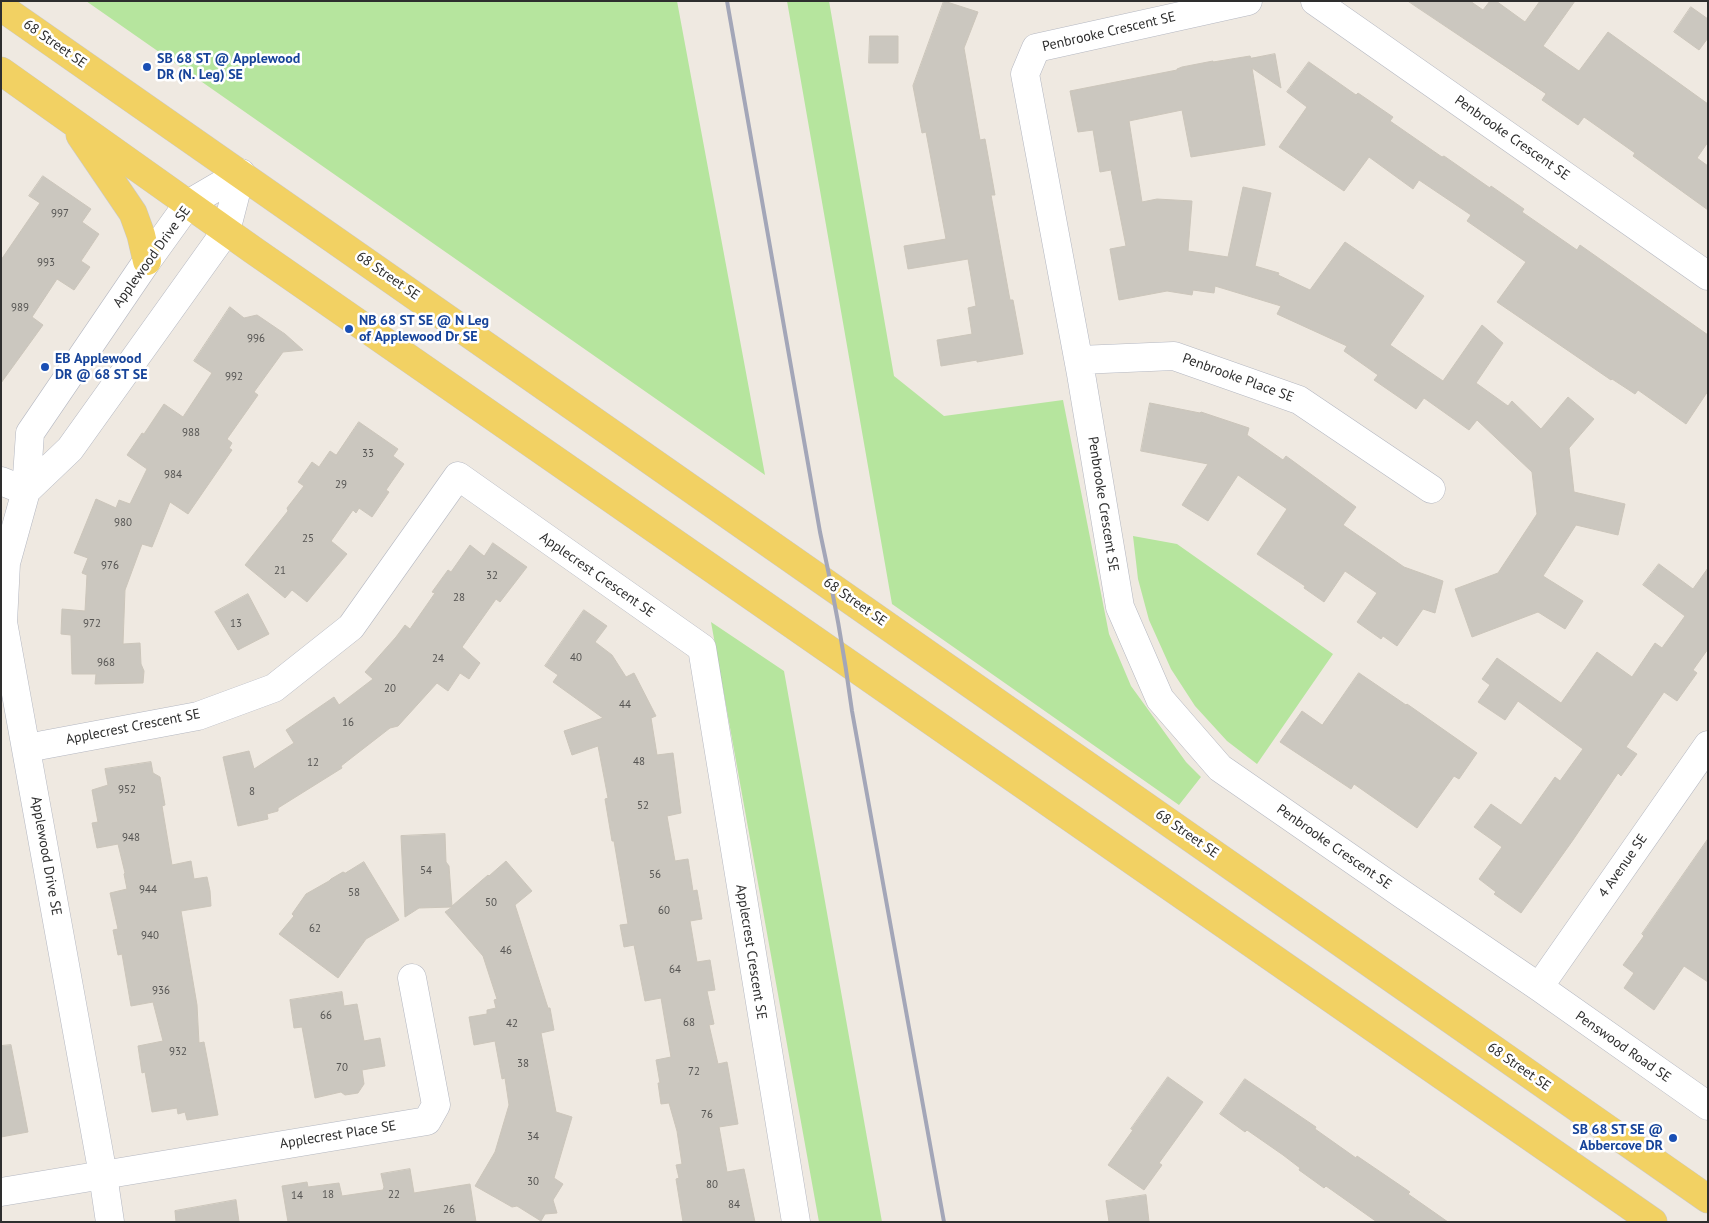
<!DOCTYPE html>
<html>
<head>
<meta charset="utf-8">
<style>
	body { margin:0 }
	#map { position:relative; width:1709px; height:1223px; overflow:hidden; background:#efe9e1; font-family:"PT Sans",sans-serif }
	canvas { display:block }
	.frame { position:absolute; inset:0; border:2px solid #2e2e2e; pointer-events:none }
</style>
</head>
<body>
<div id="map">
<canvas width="1709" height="1223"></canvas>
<div class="frame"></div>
</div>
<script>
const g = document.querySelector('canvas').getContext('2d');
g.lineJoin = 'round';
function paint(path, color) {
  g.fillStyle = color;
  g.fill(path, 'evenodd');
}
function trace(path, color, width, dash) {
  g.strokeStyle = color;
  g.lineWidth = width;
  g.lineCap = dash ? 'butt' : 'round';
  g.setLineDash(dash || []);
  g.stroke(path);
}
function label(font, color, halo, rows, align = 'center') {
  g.font = font + ' "PT Sans",sans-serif';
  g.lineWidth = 5;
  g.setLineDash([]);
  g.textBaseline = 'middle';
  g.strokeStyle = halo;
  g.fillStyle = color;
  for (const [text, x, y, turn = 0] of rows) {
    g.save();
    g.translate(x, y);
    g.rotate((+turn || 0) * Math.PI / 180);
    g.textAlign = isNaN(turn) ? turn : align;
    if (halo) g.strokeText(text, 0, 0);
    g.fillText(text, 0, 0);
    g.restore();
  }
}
paint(new Path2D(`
	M 86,1 L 677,1 L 765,475 Z
	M 787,1 L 829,1 L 894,376 L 944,416 L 1063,400 L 1109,634 L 1131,686 L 1186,762 L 1201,777 L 1179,805 L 892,604 Z
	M 1133,536 L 1177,544 L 1333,654 L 1257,764 L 1227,741 L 1195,706 L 1171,669 L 1149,620 L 1138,579 Z
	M 711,622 L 784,671 L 882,1222 L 819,1222 Z`), '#b6e59e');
const building = new Path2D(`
	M 944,1 L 978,12 L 964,48 L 980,140 L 985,139 L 995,195 L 991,195 L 1010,300 L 1013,300 L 1023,354 L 977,362 L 977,360 L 941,366 L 937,340 L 972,334 L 968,308 L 976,306 L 968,259 L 908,269 L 904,246 L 946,239 L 926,132 L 922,133 L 913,86 Z
	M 1408,1 L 1470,1 L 1483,10 L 1490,1 L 1496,1 L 1525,22 L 1540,1 L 1575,1 L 1543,46 L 1579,71 L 1608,32 L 1708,104 L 1708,142 L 1697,158 L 1708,166 L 1708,210 L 1633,156 L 1635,153 L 1584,117 L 1578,125 L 1542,100 L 1546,94 Z
	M 1691,7 L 1708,19 L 1708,38 L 1699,50 L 1674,32 Z
	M 870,36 L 898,36 L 898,63 L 869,63 Z
	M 1275,54 L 1281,88 L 1252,68 L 1265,145 L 1191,157 L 1182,110 L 1129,121 L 1142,202 L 1157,199 L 1192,201 L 1188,251 L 1228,257 L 1243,187 L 1271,193 L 1255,266 L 1279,273 L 1278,275 L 1310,290 L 1345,242 L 1424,296 L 1390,345 L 1443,381 L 1482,325 L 1503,343 L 1476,383 L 1508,406 L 1512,401 L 1541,429 L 1568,397 L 1594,419 L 1569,448 L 1574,492 L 1625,504 L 1618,535 L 1576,525 L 1543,576 L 1583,601 L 1565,629 L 1538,612 L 1472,637 L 1455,589 L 1498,573 L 1537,514 L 1532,472 L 1477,420 L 1469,430 L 1424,398 L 1416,409 L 1374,380 L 1378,375 L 1344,351 L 1347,346 L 1277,314 L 1281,306 L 1215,286 L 1214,293 L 1193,290 L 1192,295 L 1167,291 L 1119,300 L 1110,249 L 1126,246 L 1111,170 L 1100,172 L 1093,130 L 1078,132 L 1070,91 L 1177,70 L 1177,69 L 1182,67 L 1213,61 L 1213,62 L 1250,56 L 1251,58 Z
	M 1309,62 L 1356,95 L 1358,93 L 1393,117 L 1390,121 L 1442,157 L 1444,156 L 1490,188 L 1491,186 L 1524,209 L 1522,212 L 1577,250 L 1580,245 L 1708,335 L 1708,391 L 1686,424 L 1638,390 L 1635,394 L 1612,379 L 1611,380 L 1497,302 L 1526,262 L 1467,221 L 1471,215 L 1419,180 L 1413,189 L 1369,157 L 1344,191 L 1279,147 L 1307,107 L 1287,92 Z
	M 43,176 L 91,209 L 82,222 L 99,234 L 81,261 L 90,267 L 74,290 L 57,279 L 32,317 L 43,325 L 1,383 L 1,260 L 40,203 L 29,196 Z
	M 230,307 L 244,318 L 257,315 L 260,317 L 285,334 L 303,350 L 283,352 L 254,392 L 258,395 L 227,439 L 232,443 L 229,448 L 232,450 L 188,514 L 170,502 L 152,547 L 142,544 L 125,590 L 123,644 L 140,643 L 141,664 L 144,671 L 143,683 L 95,684 L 96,674 L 72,674 L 71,635 L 61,634 L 62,609 L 85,611 L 87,575 L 82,573 L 88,558 L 74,553 L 96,499 L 116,508 L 119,500 L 130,504 L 147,469 L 127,455 L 142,433 L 144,434 L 164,404 L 183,417 L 212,373 L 194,361 Z
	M 1150,403 L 1200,413 L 1201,412 L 1249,428 L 1247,435 L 1283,460 L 1286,456 L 1356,507 L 1343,525 L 1404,567 L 1443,581 L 1435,613 L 1423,609 L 1397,646 L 1383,636 L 1381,639 L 1357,622 L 1377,593 L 1345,571 L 1324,602 L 1304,588 L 1305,586 L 1257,554 L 1287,509 L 1238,475 L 1208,521 L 1182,505 L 1208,464 L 1141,451 Z
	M 359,422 L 398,449 L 393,456 L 404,464 L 386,490 L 389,492 L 372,517 L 359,508 L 356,513 L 353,510 L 331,541 L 347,554 L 307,602 L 292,590 L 285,598 L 245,565 L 288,511 L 287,508 L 304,486 L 298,482 L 312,462 L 319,467 L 330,451 L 336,455 Z
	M 493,543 L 527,567 L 500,602 L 496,599 L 462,647 L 480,663 L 469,679 L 460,673 L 448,691 L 437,683 L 398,726 L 390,728 L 341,766 L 342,768 L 278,808 L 278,811 L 267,814 L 268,819 L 238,826 L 223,757 L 249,751 L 254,769 L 294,743 L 286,730 L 334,697 L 339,705 L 373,679 L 365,672 L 396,637 L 405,625 L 410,629 L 435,593 L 432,592 L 448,570 L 451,572 L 470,545 L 484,556 Z
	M 1659,564 L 1693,589 L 1708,568 L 1708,649 L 1693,670 L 1697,673 L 1677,701 L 1664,692 L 1626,747 L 1637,754 L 1621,776 L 1618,773 L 1573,840 L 1521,913 L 1494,894 L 1496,892 L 1479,879 L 1502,847 L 1474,827 L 1491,804 L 1521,825 L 1555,777 L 1560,781 L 1583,749 L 1518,701 L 1505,720 L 1478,702 L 1490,685 L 1482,679 L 1497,658 L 1561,703 L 1597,652 L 1632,677 L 1655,643 L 1662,648 L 1685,616 L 1643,585 Z
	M 248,594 L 269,634 L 238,650 L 215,612 Z
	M 584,610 L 607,626 L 595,642 L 612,655 L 626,677 L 634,673 L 656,716 L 651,718 L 657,755 L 673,753 L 681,813 L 667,816 L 675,861 L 688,859 L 693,891 L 697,890 L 702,919 L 690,921 L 697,962 L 710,960 L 715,990 L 707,991 L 714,1024 L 709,1025 L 718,1064 L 727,1062 L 738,1124 L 719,1127 L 727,1172 L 744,1169 L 755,1222 L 683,1222 L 676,1179 L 679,1178 L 676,1165 L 682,1164 L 677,1131 L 669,1103 L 661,1104 L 658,1083 L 660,1083 L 656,1060 L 671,1057 L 661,998 L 645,1001 L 634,945 L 624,947 L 620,925 L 628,924 L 614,841 L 612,841 L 605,799 L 608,798 L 598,746 L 572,755 L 564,731 L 603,718 L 553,682 L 558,675 L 545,666 Z
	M 1359,673 L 1406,705 L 1407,704 L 1477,753 L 1459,779 L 1454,776 L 1417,828 L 1354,784 L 1351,789 L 1280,742 L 1302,711 L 1322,725 Z
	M 151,762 L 153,773 L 160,777 L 165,805 L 162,806 L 172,865 L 191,861 L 194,879 L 207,877 L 210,891 L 211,906 L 181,911 L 197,1005 L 199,1043 L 204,1042 L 218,1115 L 187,1120 L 185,1112 L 178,1114 L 177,1108 L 152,1112 L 145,1072 L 142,1073 L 138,1046 L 163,1041 L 153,1002 L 131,1006 L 122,954 L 118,955 L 113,930 L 118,929 L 110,893 L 127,889 L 124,874 L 125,873 L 118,844 L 97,848 L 92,823 L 98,822 L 92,790 L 108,785 L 105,769 Z
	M 445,834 L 446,862 L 449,866 L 452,906 L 488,875 L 489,876 L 506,861 L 532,891 L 515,905 L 548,1008 L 550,1008 L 554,1030 L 541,1033 L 556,1112 L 572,1117 L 554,1178 L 563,1184 L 553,1200 L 557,1213 L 545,1214 L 541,1221 L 517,1206 L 512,1207 L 475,1186 L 495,1152 L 509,1105 L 505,1078 L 502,1079 L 495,1041 L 474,1045 L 469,1017 L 487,1014 L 487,1010 L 496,1008 L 494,1000 L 497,999 L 483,956 L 445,912 L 452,907 L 419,908 L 405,917 L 401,836 Z
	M 1708,839 L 1708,982 L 1684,966 L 1654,1010 L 1624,988 L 1634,973 L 1623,965 L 1644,936 L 1642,934 Z
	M 364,862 L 399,920 L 366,939 L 338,978 L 279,934 L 294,916 L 292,914 L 306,894 L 329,881 L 331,879 L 343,872 L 345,873 Z
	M 342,992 L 344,1006 L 357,1004 L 364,1041 L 380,1038 L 385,1066 L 362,1070 L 364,1084 L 358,1093 L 345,1095 L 341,1092 L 315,1098 L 302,1027 L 294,1028 L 290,1000 Z
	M 11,1045 L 28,1132 L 1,1137 L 1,1046 Z
	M 1168,1077 L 1203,1102 L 1159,1163 L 1162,1165 L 1144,1190 L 1108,1165 L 1133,1130 L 1131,1129 Z
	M 1245,1079 L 1316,1127 L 1315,1129 L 1356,1158 L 1357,1156 L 1410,1192 L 1408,1194 L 1448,1222 L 1377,1222 L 1326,1186 L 1324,1188 L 1299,1170 L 1300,1168 L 1283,1155 L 1247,1130 L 1245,1132 L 1220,1114 Z
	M 410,1169 L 414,1193 L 470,1184 L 476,1222 L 288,1222 L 282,1186 L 307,1182 L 308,1187 L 339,1183 L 342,1196 L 383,1190 L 384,1187 L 381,1174 Z
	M 1146,1195 L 1149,1222 L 1109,1222 L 1106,1201 Z
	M 236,1200 L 239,1222 L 176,1222 L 175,1211 Z`);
paint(building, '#cbc7bf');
trace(building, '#cbc5ba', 1);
const minor = new Path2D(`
	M 1248,1 L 1036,48 L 1025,74 L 1081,374 L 1120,607 L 1160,699 L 1220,768 L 1402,894 L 1539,987 L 1708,1106
	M 1315,1 L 1708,276
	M 1079,360 L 1174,356 L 1299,400 L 1431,489
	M 1,481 L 26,491
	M 26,491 L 70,449 L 226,231 L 241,173
	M 27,748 L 198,716 L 274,688 L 351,627 L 458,476 L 702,648 L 796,1222
	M 1539,987 L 1708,745
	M 1,1192 L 427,1121 L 436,1105 L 412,978
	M 110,1222 L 103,1175 L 3,622 L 6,563 L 26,491 L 30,433 L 147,261 L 188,204 L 241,173`);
const major = new Path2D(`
	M 1,7 L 1708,1199
	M 1,71 L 253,250 L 1653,1222
	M 80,135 L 133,213 L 141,235 L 147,261`);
trace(minor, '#b4b7c1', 29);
trace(major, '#c9c9c9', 29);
trace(minor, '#fff', 28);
trace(major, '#f2d163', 28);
trace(new Path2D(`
	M 727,1 L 820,532 C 833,591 844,651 852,711 L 944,1222`), '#a3a6b8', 4);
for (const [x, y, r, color] of [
	[147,67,5,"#1a4fb4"],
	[349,329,5,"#1a4fb4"],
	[45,367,5,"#1a4fb4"],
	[1673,1138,5,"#1a4fb4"]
]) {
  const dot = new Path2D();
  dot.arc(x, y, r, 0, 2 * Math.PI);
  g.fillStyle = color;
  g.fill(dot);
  trace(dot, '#fff', 2);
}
label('11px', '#555452', null, [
	["997",60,214],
	["993",46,263],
	["989",20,308],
	["996",256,339],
	["992",234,377],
	["988",191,433],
	["33",368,454],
	["984",173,475],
	["29",341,485],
	["980",123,523],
	["25",308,539],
	["976",110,566],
	["21",280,571],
	["32",492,576],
	["28",459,598],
	["972",92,624],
	["13",236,624],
	["40",576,658],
	["24",438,659],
	["968",106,663],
	["20",390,689],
	["44",625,705],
	["16",348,723],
	["48",639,762],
	["12",313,763],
	["952",127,790],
	["8",252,792],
	["52",643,806],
	["948",131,838],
	["54",426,871],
	["56",655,875],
	["944",148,890],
	["58",354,893],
	["50",491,903],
	["60",664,911],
	["62",315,929],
	["940",150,936],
	["46",506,951],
	["64",675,970],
	["936",161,991],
	["66",326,1016],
	["68",689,1023],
	["42",512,1024],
	["932",178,1052],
	["38",523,1064],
	["70",342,1068],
	["72",694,1072],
	["76",707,1115],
	["34",533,1137],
	["30",533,1182],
	["80",712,1185],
	["18",328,1195],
	["22",394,1195],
	["14",297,1196],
	["84",734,1205],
	["26",449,1210]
]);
label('14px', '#2e2e2e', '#fff', [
	["Penbrooke Crescent SE",1109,32,-13],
	["68 Street SE",55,44,35],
	["Penbrooke Crescent SE",1512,138,35],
	["Applewood Drive SE",152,257,-54],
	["68 Street SE",388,276,35],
	["Penbrooke Place SE",1238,378,20],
	["Penbrooke Crescent SE",1103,504,81],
	["Applecrest Crescent SE",597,575,35],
	["68 Street SE",855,602,35],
	["Applecrest Crescent SE",133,727,-11],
	["68 Street SE",1187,834,35],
	["Penbrooke Crescent SE",1334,847,35],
	["Applewood Drive SE",46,856,80],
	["4 Avenue SE",1623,866,-55],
	["Applecrest Crescent SE",751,952,81],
	["Penswood Road SE",1623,1047,35],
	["68 Street SE",1519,1067,35],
	["Applecrest Place SE",338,1135,-9]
]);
label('bold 14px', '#164399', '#fff', [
	["SB 68 ST @ Applewood",157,59],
	["DR (N. Leg) SE",157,75],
	["NB 68 ST SE @ N Leg",359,321],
	["of Applewood Dr SE",359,337],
	["EB Applewood",55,359],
	["DR @ 68 ST SE",55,375],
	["SB 68 ST SE @",1663,1130,"right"],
	["Abbercove DR",1663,1146,"right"]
], 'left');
</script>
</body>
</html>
